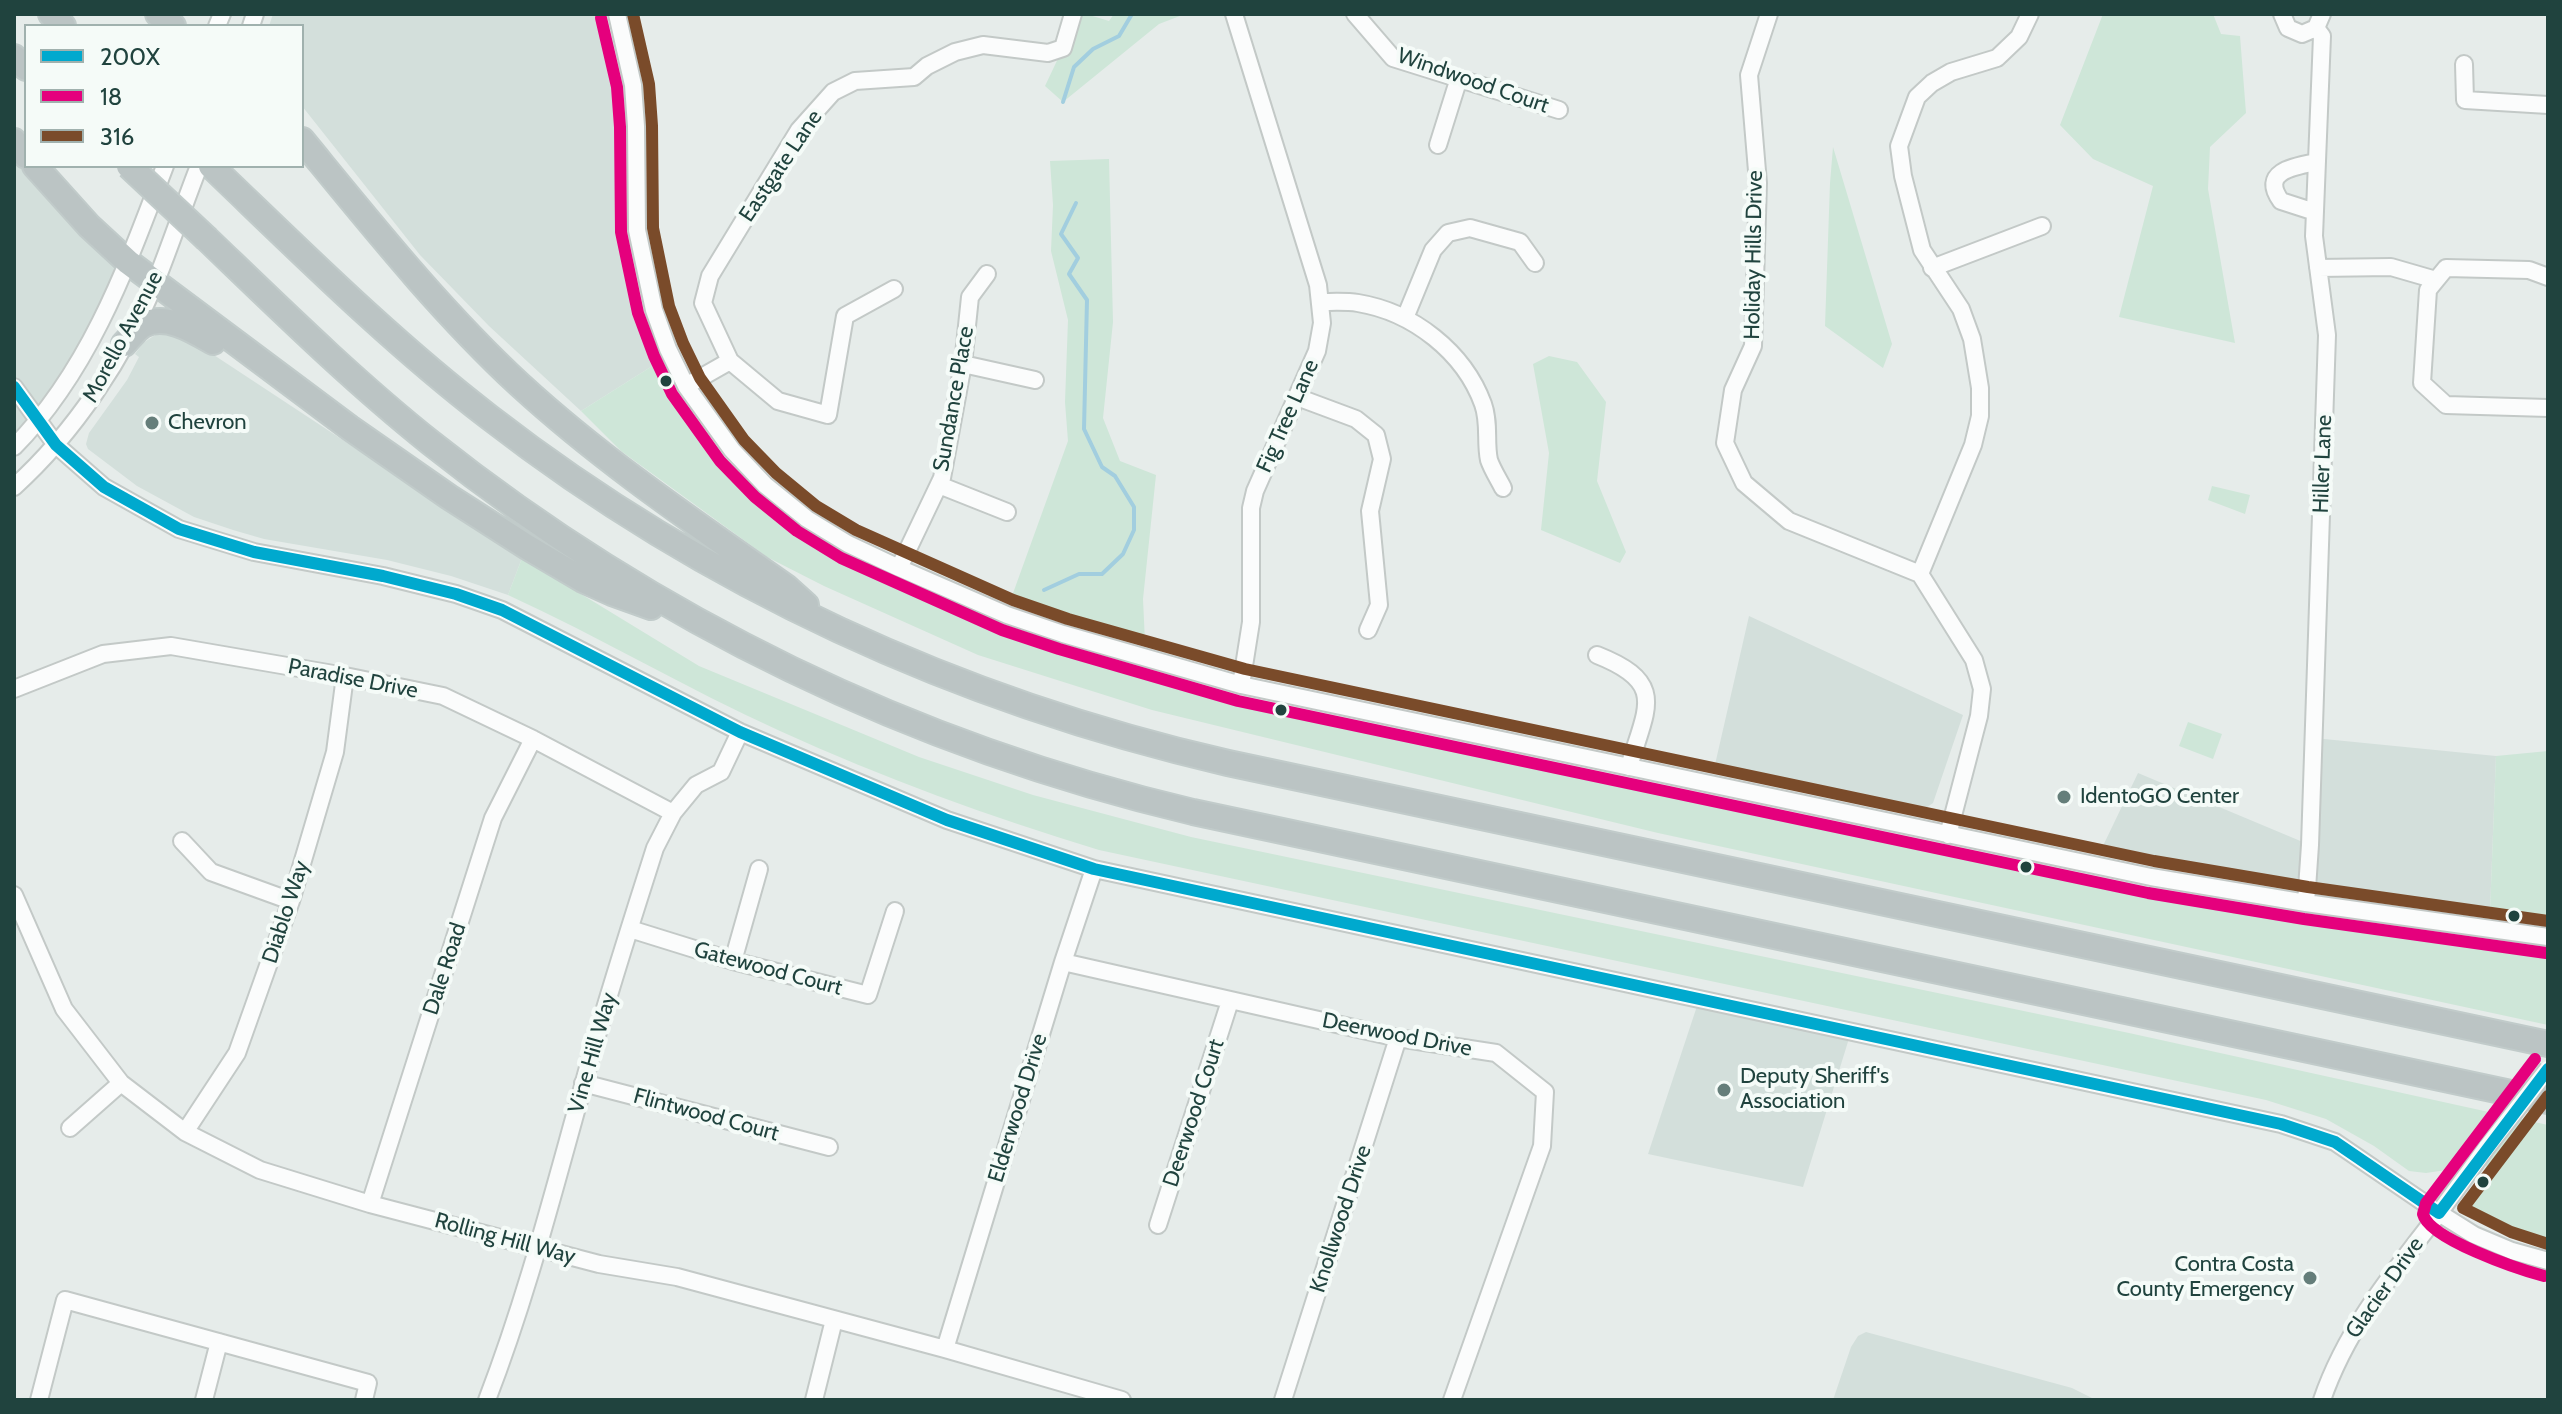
<!DOCTYPE html>
<html>
<head>
<meta charset="utf-8">
<style>
	body { margin:0 }
	#map { position:relative; width:2562px; height:1414px; overflow:hidden; background:#e6ecea; font-family:Cabin,sans-serif }
	canvas { display:block }
	.frame { position:absolute; inset:0; border:16px solid #20433e; pointer-events:none }
	.legend { position:absolute; left:24px; top:24px; width:280px; height:144px; box-sizing:border-box; background:#f5fbf8; border:2px solid #a0b1ae; margin:0; padding:10px 14px; list-style:none; font-size:24px; color:#20433e }
	.legend li { display:flex; align-items:center; gap:16px; height:40px }
	.legend b { width:40px; border:2px solid #a0b1ae }
</style>
</head>
<body>
<div id="map">
<canvas width="2562" height="1414"></canvas>
<div class="frame"></div>
<ul class="legend">
<li><b style="height:10px;background:#00a9ce"></b>200X</li>
<li><b style="height:10px;background:#e5007d"></b>18</li>
<li><b style="height:10px;background:#7a4b2a"></b>316</li>
</ul>
</div>
<script>
const g = document.querySelector('canvas').getContext('2d');
g.lineJoin = 'round';
function paint(path, color) {
  g.fillStyle = color;
  g.fill(path, 'evenodd');
}
function trace(path, color, width, dash) {
  g.strokeStyle = color;
  g.lineWidth = width;
  g.lineCap = dash ? 'butt' : 'round';
  g.setLineDash(dash || []);
  g.stroke(path);
}
function label(font, color, halo, rows, align = 'center') {
  g.font = font + ' Cabin,sans-serif';
  g.lineWidth = 8;
  g.setLineDash([]);
  g.textBaseline = 'middle';
  g.strokeStyle = halo;
  g.fillStyle = color;
  for (const [text, x, y, turn = 0] of rows) {
    g.save();
    g.translate(x, y);
    g.rotate((+turn || 0) * Math.PI / 180);
    g.textAlign = isNaN(turn) ? turn : align;
    if (halo) g.strokeText(text, 0, 0);
    g.fillText(text, 0, 0);
    g.restore();
  }
}
paint(new Path2D(`
	M 273,14 L 601,14 L 608,39 L 612,38 L 620,84 L 624,232 L 638,303 L 636,306 L 657,363 L 581,411 L 489,326 L 420,255 L 302,106 L 302,26 L 269,26 Z
	M 14,153 L 128,262 L 95,336 L 14,447 Z
	M 154,331 L 185,336 L 522,558 L 508,595 L 451,576 L 387,560 L 264,539 L 233,530 L 194,517 L 137,486 L 88,449 L 86,444 L 89,433 L 127,380 L 139,357 L 135,354 L 143,343 L 155,335 Z
	M 1749,616 L 1963,715 L 1933,803 L 1920,812 L 1714,769 Z
	M 2314,738 L 2496,756 L 2490,912 L 2189,870 L 2101,850 L 2138,773 L 2310,845 Z
	M 1699,1000 L 1851,1032 L 1803,1187 L 1648,1154 Z
	M 1866,1332 L 2072,1388 L 2096,1400 L 1833,1400 L 1851,1347 L 1858,1336 Z`), '#d3dfdb');
paint(new Path2D(`
	M 1073,14 L 1086,14 L 1109,21 L 1114,14 L 1185,14 L 1159,24 L 1063,102 L 1045,86 L 1063,48 Z
	M 2103,14 L 2213,14 L 2221,34 L 2240,36 L 2246,113 L 2210,147 L 2208,189 L 2235,343 L 2119,317 L 2153,186 L 2093,159 L 2060,125 Z
	M 1833,147 L 1892,344 L 1883,368 L 1825,326 L 1830,183 Z
	M 1109,159 L 1113,322 L 1103,418 L 1120,461 L 1156,475 L 1143,599 L 1145,642 L 1051,612 L 1012,596 L 1068,441 L 1065,402 L 1068,320 L 1051,251 L 1053,205 L 1050,161 Z
	M 1549,356 L 1577,362 L 1606,402 L 1597,481 L 1626,552 L 1620,563 L 1541,530 L 1549,453 L 1533,364 Z
	M 657,363 C 689,431 736,484 795,531 C 832,560 881,579 924,597 C 967,615 1010,633 1055,648 C 1114,668 1175,684 1236,700 L 2146,894 L 2548,954 L 2548,1025 L 1658,833 L 1152,710 L 978,655 L 824,586 L 767,557 L 621,451 L 581,411 Z
	M 2212,486 L 2250,495 L 2245,514 L 2208,500 Z
	M 522,558 L 699,666 L 919,757 L 1033,795 L 1191,837 L 2129,1033 L 2548,1125 L 2548,1248 L 2510,1237 L 2462,1214 L 2462,1204 L 2489,1168 L 2461,1153 L 2446,1170 L 2426,1173 L 2409,1171 L 2374,1146 L 2326,1119 L 2266,1100 L 1099,850 C 990,817 883,778 780,731 C 687,689 600,637 508,595 Z
	M 2188,722 L 2222,734 L 2213,759 L 2179,746 Z
	M 2548,751 L 2548,920 L 2490,912 L 2496,756 Z`), '#cee6d8');
trace(new Path2D(`
	M 1063,102 L 1074,67 L 1093,49 L 1119,36 L 1132,14
	M 1044,590 L 1079,574 L 1102,574 L 1123,554 L 1134,530 L 1134,507 L 1115,476 L 1102,467 L 1084,429 L 1087,300 L 1069,274 L 1078,258 L 1061,234 L 1076,203`), '#a2cedf', 4);
const minor = new Path2D(`
	M 617,14 L 633,85 L 636,126 L 637,230 L 654,310 L 668,349 L 686,386 L 732,450 L 765,485 L 807,519 L 848,544 L 899,568 L 1007,615 L 1063,634 L 1241,685 L 2151,877 L 2306,903 L 2548,937
	M 1234,14 L 1318,285 L 1322,323 L 1317,351 L 1255,491 L 1251,508 L 1251,622 L 1241,685
	M 1355,14 L 1393,58 L 1559,110
	M 1769,14 L 1749,75 L 1758,183 L 1753,346 L 1733,390 L 1725,443 L 1744,483 L 1789,521 L 1920,574 L 1974,660 L 1982,689 L 1979,716 L 1948,835
	M 2282,14 L 2288,28 L 2302,34 L 2316,28 L 2322,14
	M 217,26 L 222,14
	M 251,26 L 255,14
	M 2464,64 L 2465,100 L 2548,105
	M 1438,145 L 1459,78
	M 2315,212 L 2281,201 C 2259,171 2296,166 2317,162
	M 1932,268 L 2042,226
	M 2318,268 L 2391,267 L 2436,280
	M 2548,277 L 2529,270 L 2446,268 L 2428,290 L 2422,383 L 2446,405 L 2548,408
	M 894,289 L 845,316 L 828,415 L 778,401 L 730,361 L 703,303 L 710,276 L 799,130 L 833,92 L 855,81 L 914,77 L 927,66 L 955,52 L 983,45 L 1048,53 L 1063,48 L 1073,14
	M 1320,302 C 1332,302 1346,301 1358,303 C 1413,312 1464,352 1483,404 C 1490,423 1485,442 1489,460 C 1492,469 1499,480 1503,488
	M 1405,318 L 1433,250 L 1448,233 L 1470,228 L 1520,242 L 1535,263
	M 963,364 L 1035,380
	M 686,386 L 730,361
	M 14,387 L 56,445 L 104,487 L 179,529 L 254,552 L 383,576 L 456,594 L 502,610 L 740,732 L 947,820 L 1094,869 L 2281,1124 L 2335,1142 L 2439,1213 L 2474,1235 L 2512,1251 L 2548,1261
	M 1297,397 L 1356,419 L 1376,435 L 1382,459 L 1370,511 L 1379,605 L 1368,630
	M 14,447 C 90,370 127,266 165,166
	M 939,485 L 1007,512
	M 14,487 C 75,432 124,357 156,281 C 171,244 184,204 199,166
	M 899,568 L 942,478 L 963,364 L 970,297 L 987,274
	M 1920,574 L 1973,445 L 1980,416 L 1980,388 L 1972,339 L 1961,309 L 1922,250 L 1903,176 L 1899,146 L 1917,97 L 1932,83 L 1951,72 L 1997,58 L 2019,37 L 2030,14
	M 1597,655 C 1668,683 1646,708 1629,767
	M 14,689 L 103,654 L 171,646 L 345,676 L 443,696 L 533,739 L 673,813
	M 182,841 L 211,872 L 291,901
	M 14,895 L 64,1009 L 121,1083 L 185,1132 L 260,1170 L 370,1204 L 599,1264 L 677,1277 L 945,1349 L 1122,1400
	M 2306,903 L 2310,845 L 2327,335 L 2314,236 L 2322,36 L 2316,28
	M 630,929 L 733,961 L 868,995 L 895,911
	M 733,961 L 759,869
	M 1063,962 L 1398,1038 L 1496,1053 L 1545,1092 L 1542,1146 L 1452,1400
	M 583,1083 L 829,1147
	M 70,1128 L 121,1083
	M 185,1132 L 237,1053 L 291,901 L 335,752 L 345,676
	M 370,1204 L 493,818 L 533,739
	M 1158,1225 L 1230,1001
	M 945,1349 L 1063,962 L 1094,869
	M 39,1400 L 65,1300 L 368,1383 L 364,1400
	M 204,1400 L 219,1342
	M 487,1400 C 527,1296 553,1193 583,1086 C 604,1006 630,927 655,848 L 673,813 L 696,785 L 721,772 L 740,732
	M 814,1400 L 834,1320
	M 1283,1400 L 1398,1038
	M 2322,1400 C 2346,1330 2391,1275 2436,1217 C 2453,1194 2470,1170 2487,1147`);
const highway = new Path2D(`
	M 51,14 L 63,26
	M 158,14 L 173,26
	M 14,57 L 26,68
	M 302,140 C 371,224 440,311 520,385 C 603,461 695,523 786,587 L 806,605
	M 14,141 L 26,156
	M 35,166 L 89,226 L 128,262 L 350,428 L 449,497 L 527,547 L 583,580 L 612,593 L 651,607
	M 211,166 C 301,252 390,341 489,417 C 707,586 959,701 1228,763 L 2548,1044
	M 207,239 C 280,309 352,380 431,443 C 655,621 914,746 1193,812 L 2548,1101
	M 124,344 C 130,338 136,329 143,325 C 166,313 194,331 213,342`);
trace(minor, '#c3c9c7', 20);
trace(highway, '#c1cbca', 28);
trace(minor, '#fbfcfc', 16);
trace(highway, '#bbc4c4', 24);
const minorBridge = new Path2D(`
	M 2487,1147 L 2548,1069`);
const highwayBridge = new Path2D(`
	M 129,166 L 207,239`);
trace(minorBridge, '#c3c9c7', 20, []);
trace(highwayBridge, '#c1cbca', 28, []);
trace(minorBridge, '#fbfcfc', 16);
trace(highwayBridge, '#bbc4c4', 24);
trace(new Path2D(`
	M 14,387 L 56,445 L 104,487 L 179,529 L 254,552 L 383,576 L 456,594 L 502,610 L 740,732 L 947,820 L 1094,869 L 2281,1124 L 2335,1142 L 2439,1213 L 2548,1069`), '#00a9ce', 12);
trace(new Path2D(`
	M 601,18 L 617,87 L 620,127 L 621,232 L 638,313 L 654,356 L 672,394 L 720,461 L 755,497 L 797,531 L 841,558 L 1002,630 L 1059,649 L 1238,701 L 2148,893 L 2304,919 L 2546,953
	M 2535,1059 L 2426,1203 L 2423,1214 C 2429,1239 2518,1269 2544,1276`), '#e5007d', 12);
trace(new Path2D(`
	M 633,14 L 649,84 L 652,126 L 653,228 L 669,306 L 683,343 L 700,378 L 744,440 L 776,473 L 816,506 L 856,530 L 1013,600 L 1068,619 L 1245,669 L 2154,861 L 2308,887 L 2548,921
	M 2548,1096 L 2463,1208 L 2511,1232 L 2548,1244`), '#7a4b2a', 12);
for (const [x, y, r, color] of [
	[666,381,7,"#20433e"],
	[152,423,8,"#657e7a"],
	[1281,710,7,"#20433e"],
	[2064,797,8,"#657e7a"],
	[2026,867,7,"#20433e"],
	[2514,916,7,"#20433e"],
	[1724,1090,8,"#657e7a"],
	[2483,1182,7,"#20433e"],
	[2310,1278,8,"#657e7a"]
]) {
  const dot = new Path2D();
  dot.arc(x, y, r, 0, 2 * Math.PI);
  g.fillStyle = color;
  g.fill(dot);
  trace(dot, '#f5fbf8', 3);
}
label('22px', '#20433e', '#f5fbf8', [
	["Windwood Court",1473,81,19],
	["Eastgate Lane",781,166,-56],
	["Holiday Hills Drive",1754,255,-89],
	["Morello Avenue",123,337,-62],
	["Sundance Place",954,399,-80],
	["Fig Tree Lane",1288,416,-66],
	["Hiller Lane",2323,464,-88],
	["Paradise Drive",353,679,11],
	["Diablo Way",286,912,-72],
	["Dale Road",445,969,-72],
	["Gatewood Court",768,969,15],
	["Deerwood Drive",1397,1035,11],
	["Vine Hill Way",593,1053,-74],
	["Elderwood Drive",1018,1108,-73],
	["Deerwood Court",1194,1113,-72],
	["Flintwood Court",706,1115,15],
	["Knollwood Drive",1341,1219,-72],
	["Rolling Hill Way",505,1239,15],
	["Glacier Drive",2385,1288,-55]
]);
label('22px', '#20433e', '#f5fbf8', [
	["Chevron",168,423],
	["IdentoGO Center",2080,797],
	["Deputy Sheriff's",1740,1077],
	["Association",1740,1102],
	["Contra Costa",2294,1265,"right"],
	["County Emergency",2294,1290,"right"]
], 'left');
</script>
</body>
</html>
